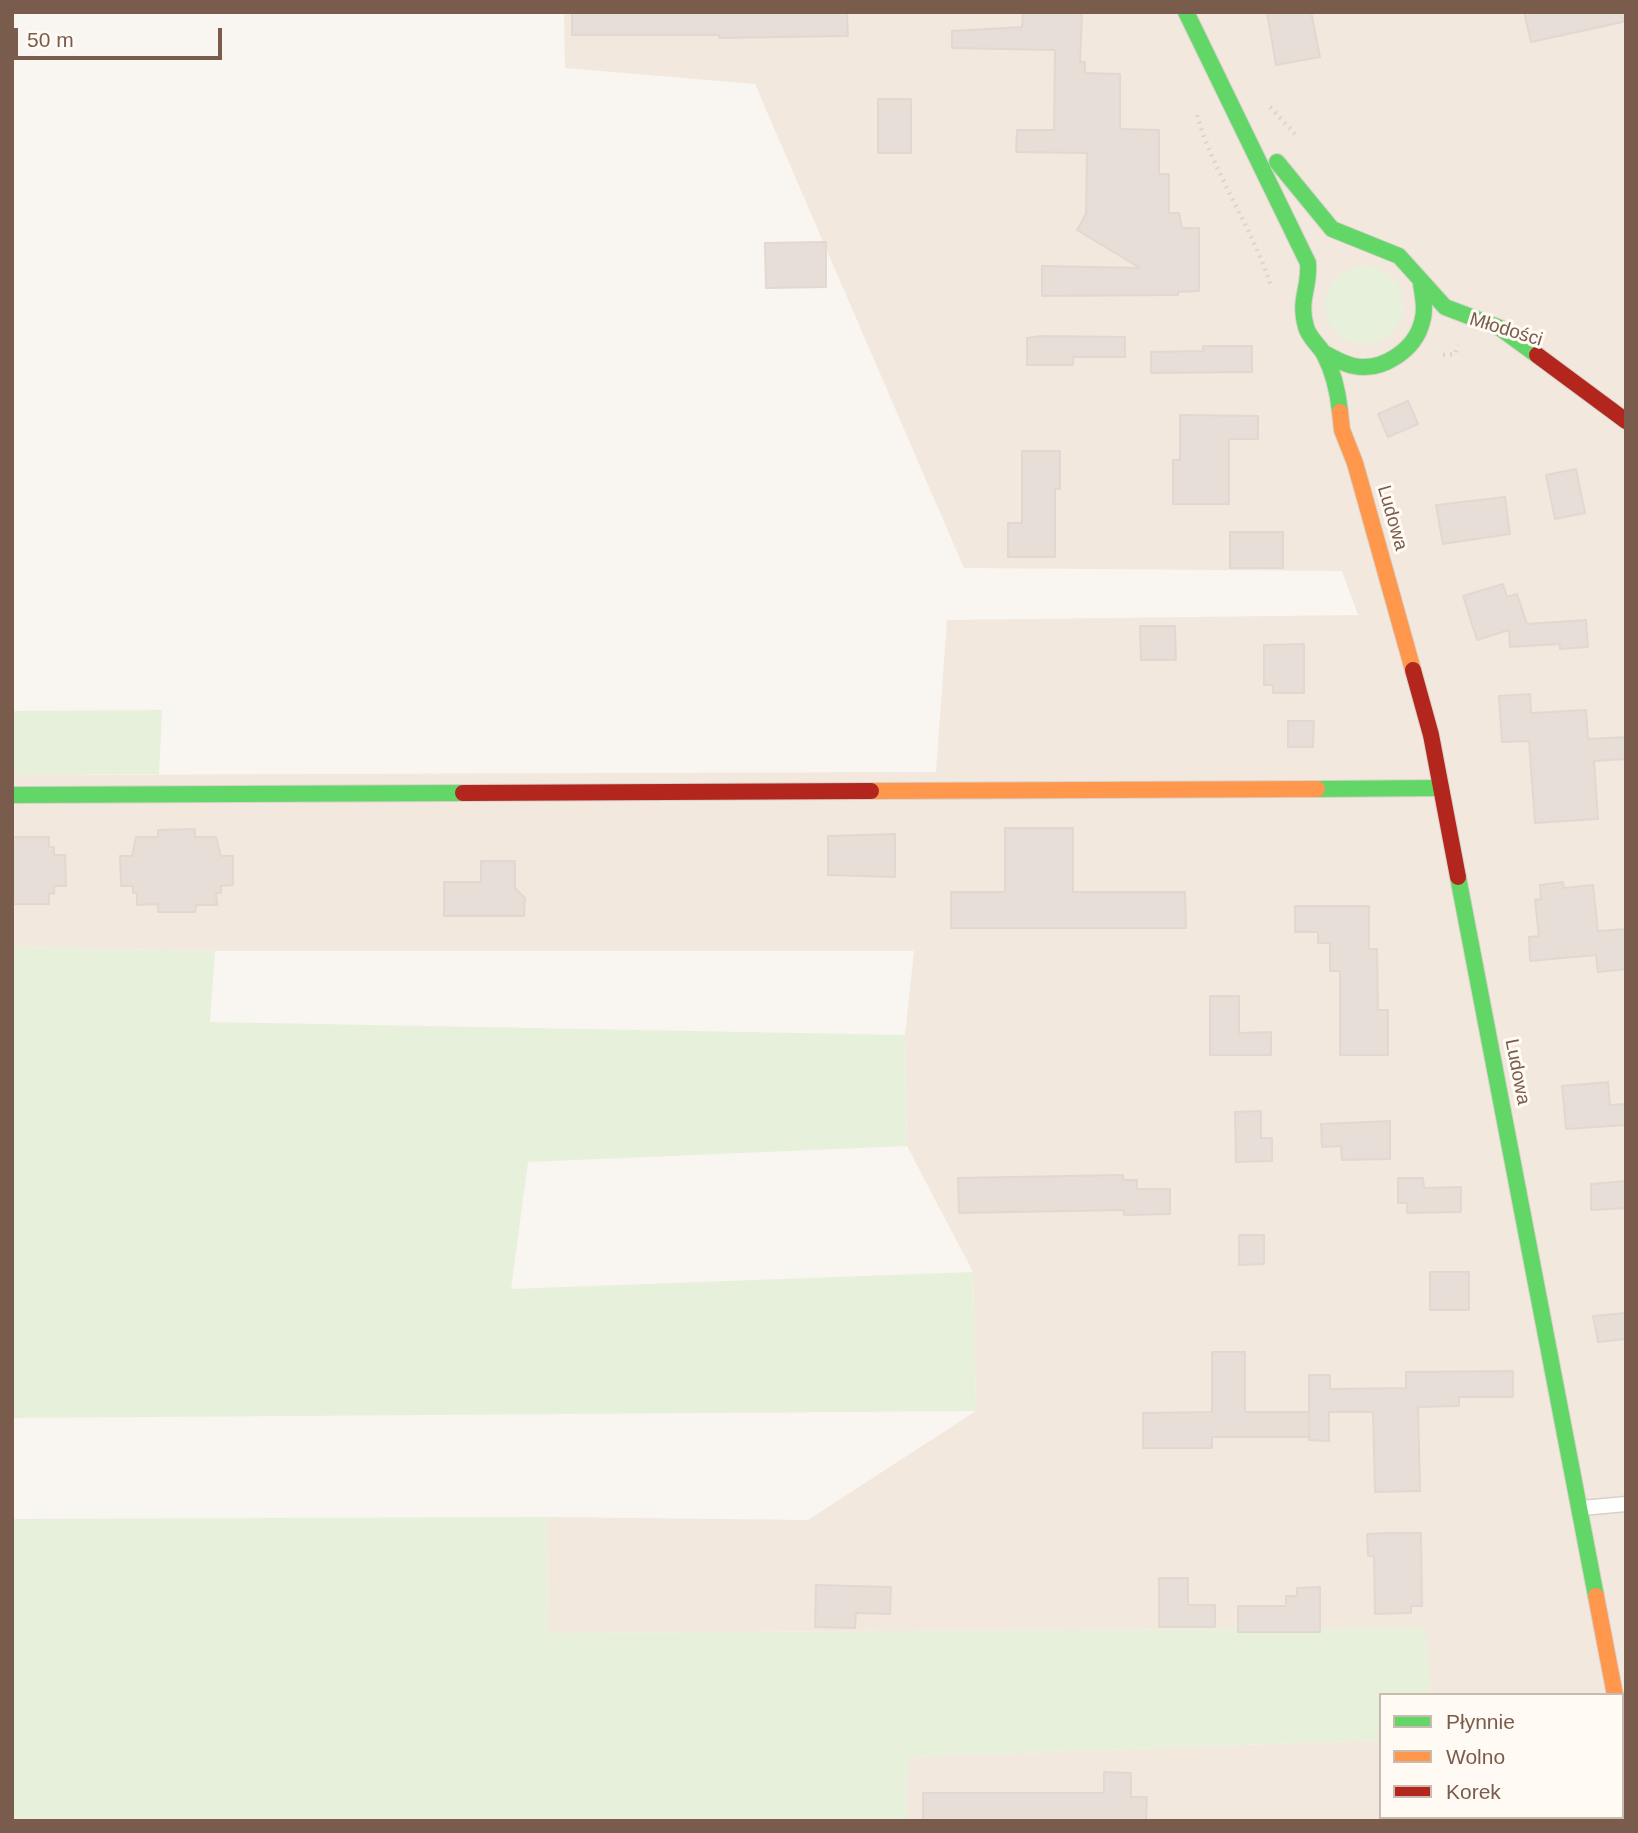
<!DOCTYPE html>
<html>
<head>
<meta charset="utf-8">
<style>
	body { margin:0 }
	#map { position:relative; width:1638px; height:1833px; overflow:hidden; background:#f9f5f0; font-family:Arial,sans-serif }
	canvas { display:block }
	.frame { position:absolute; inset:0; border:14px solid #7a5c4d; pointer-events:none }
	.legend { position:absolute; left:1379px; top:1693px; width:245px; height:126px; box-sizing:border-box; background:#fffaf3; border:2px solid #cabbb1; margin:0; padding:9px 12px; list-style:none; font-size:21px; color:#7a5c4d }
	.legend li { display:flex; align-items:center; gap:14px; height:35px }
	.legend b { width:35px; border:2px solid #cabbb1 }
	.scale { position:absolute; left:14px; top:28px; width:208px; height:32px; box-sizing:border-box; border:4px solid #7a5c4d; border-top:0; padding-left:9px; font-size:21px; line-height:24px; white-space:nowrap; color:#7a5c4d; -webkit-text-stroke:5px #fffaf3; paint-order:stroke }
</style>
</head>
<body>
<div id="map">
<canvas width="1638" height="1833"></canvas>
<div class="frame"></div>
<ul class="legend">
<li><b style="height:9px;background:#63d668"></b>Płynnie</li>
<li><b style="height:9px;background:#ff974d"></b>Wolno</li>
<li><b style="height:9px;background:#b3261e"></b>Korek</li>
</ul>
<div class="scale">50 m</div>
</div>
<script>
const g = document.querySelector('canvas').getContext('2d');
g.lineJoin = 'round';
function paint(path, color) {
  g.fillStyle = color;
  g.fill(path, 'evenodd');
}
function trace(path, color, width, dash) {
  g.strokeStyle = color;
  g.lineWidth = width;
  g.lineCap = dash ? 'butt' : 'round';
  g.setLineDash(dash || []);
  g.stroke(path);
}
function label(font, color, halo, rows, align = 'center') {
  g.font = font + ' Arial,sans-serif';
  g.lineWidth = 6;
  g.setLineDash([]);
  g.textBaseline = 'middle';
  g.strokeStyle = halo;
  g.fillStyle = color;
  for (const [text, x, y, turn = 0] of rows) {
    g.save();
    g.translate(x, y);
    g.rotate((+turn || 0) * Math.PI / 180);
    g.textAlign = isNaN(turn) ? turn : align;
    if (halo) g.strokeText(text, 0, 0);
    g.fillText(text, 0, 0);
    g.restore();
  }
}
paint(new Path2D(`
	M 564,12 L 1626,12 L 1626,1821 L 907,1821 L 907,1757 L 1381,1740 L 1381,1817 L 1622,1817 L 1622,1695 L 1430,1695 L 1425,1628 L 548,1633 L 547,1517 L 808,1520 L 976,1411 L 973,1272 L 907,1146 L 905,1035 L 914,951 L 215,951 L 12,947 L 12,775 L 936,772 L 947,620 L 1358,615 L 1342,571 L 964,568 L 755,84 L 565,68 Z`), '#f2e8de');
paint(new Path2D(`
	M1325 305a39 39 0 1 1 78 0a39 39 0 1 1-78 0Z
	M 162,710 L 159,774 L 12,775 L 12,711 Z
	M 12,947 L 215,951 L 210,1022 L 905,1035 L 907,1146 L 528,1162 L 511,1289 L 973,1272 L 976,1411 L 12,1418 Z
	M 547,1517 L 548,1633 L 1426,1628 L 1430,1695 L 1381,1695 L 1381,1740 L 908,1757 L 907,1821 L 12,1821 L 12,1519 Z`), '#e7f0db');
const building = new Path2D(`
	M 572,12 L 847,12 L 848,36 L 719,38 L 719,35 L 572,35 Z
	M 1023,12 L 1082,13 L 1080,62 L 1085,62 L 1085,73 L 1120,74 L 1120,129 L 1159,130 L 1159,174 L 1169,174 L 1169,213 L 1179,213 L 1182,228 L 1199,228 L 1199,291 L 1178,292 L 1178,295 L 1042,296 L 1042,266 L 1140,268 L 1077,230 L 1086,214 L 1087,153 L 1016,152 L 1017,130 L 1054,130 L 1055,50 L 952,48 L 952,31 L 1022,27 Z
	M 1267,12 L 1311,12 L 1320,57 L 1276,65 Z
	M 1524,12 L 1622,12 L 1623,22 L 1531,42 Z
	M 878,99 L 911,99 L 911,153 L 878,153 Z
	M 826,242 L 826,287 L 766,288 L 765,243 Z
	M 1041,336 L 1125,337 L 1125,357 L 1073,357 L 1073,365 L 1027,365 L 1027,338 Z
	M 1203,346 L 1252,346 L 1252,372 L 1151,373 L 1151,352 L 1203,351 Z
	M 1408,401 L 1418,424 L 1388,437 L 1378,414 Z
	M 1180,415 L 1258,416 L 1258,439 L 1229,439 L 1229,504 L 1173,504 L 1173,460 L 1180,460 Z
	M 1022,451 L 1060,451 L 1060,489 L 1055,489 L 1055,557 L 1008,557 L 1008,523 L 1022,523 Z
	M 1576,469 L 1585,513 L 1555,519 L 1546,475 Z
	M 1505,497 L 1510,534 L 1443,544 L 1436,505 Z
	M 1230,532 L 1283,532 L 1283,568 L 1230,568 Z
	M 1503,584 L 1507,597 L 1517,594 L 1527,624 L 1586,620 L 1588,647 L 1560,649 L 1560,644 L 1510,647 L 1509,630 L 1477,640 L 1463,596 Z
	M 1140,626 L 1175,626 L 1176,660 L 1141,660 Z
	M 1304,644 L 1304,693 L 1273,693 L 1273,685 L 1264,685 L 1264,645 Z
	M 1530,694 L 1531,713 L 1586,710 L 1588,739 L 1626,737 L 1626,759 L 1594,761 L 1598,819 L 1535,823 L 1529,741 L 1502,742 L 1499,696 Z
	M 1288,721 L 1314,721 L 1313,747 L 1288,747 Z
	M 1005,828 L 1073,828 L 1073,892 L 1185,892 L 1186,928 L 951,928 L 951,892 L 1005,892 Z
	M 195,829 L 195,837 L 216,837 L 221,856 L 233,856 L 233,885 L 221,886 L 221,893 L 216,893 L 217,905 L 196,905 L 195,912 L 158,912 L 158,904 L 137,905 L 137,893 L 133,893 L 133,886 L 121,886 L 120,856 L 132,856 L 136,837 L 158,837 L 158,830 Z
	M 895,834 L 895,877 L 828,875 L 828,836 Z
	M 12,837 L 49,837 L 49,847 L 54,847 L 54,855 L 65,855 L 66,886 L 54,886 L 54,894 L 49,893 L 49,904 L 12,904 Z
	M 481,861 L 515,861 L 515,888 L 525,898 L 524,916 L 444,916 L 444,882 L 481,882 Z
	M 1563,882 L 1564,888 L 1593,885 L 1598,931 L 1626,929 L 1626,969 L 1598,972 L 1596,955 L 1530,961 L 1529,937 L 1539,936 L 1535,900 L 1541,899 L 1540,885 Z
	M 1295,906 L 1369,906 L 1369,949 L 1377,949 L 1378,1010 L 1388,1010 L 1388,1055 L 1340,1055 L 1340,971 L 1330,971 L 1330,943 L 1318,943 L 1318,932 L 1295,932 Z
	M 1210,996 L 1239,996 L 1239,1033 L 1271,1032 L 1271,1055 L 1210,1055 Z
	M 1608,1082 L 1610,1105 L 1626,1104 L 1626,1125 L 1566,1129 L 1562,1086 Z
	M 1261,1111 L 1261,1138 L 1272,1138 L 1272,1161 L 1236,1162 L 1235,1112 Z
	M 1390,1121 L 1390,1159 L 1342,1160 L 1341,1146 L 1322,1147 L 1321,1124 Z
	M 1123,1175 L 1123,1180 L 1137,1180 L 1137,1189 L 1170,1189 L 1170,1214 L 1124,1215 L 1124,1210 L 959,1213 L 958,1178 Z
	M 1398,1178 L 1423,1178 L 1424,1188 L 1461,1187 L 1461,1212 L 1407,1213 L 1407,1203 L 1398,1203 Z
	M 1626,1181 L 1626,1208 L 1591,1210 L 1591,1184 Z
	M 1239,1235 L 1264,1235 L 1264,1264 L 1239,1265 Z
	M 1430,1272 L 1469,1272 L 1469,1310 L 1430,1310 Z
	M 1626,1313 L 1626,1339 L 1598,1342 L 1593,1316 Z
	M 1212,1352 L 1245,1352 L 1245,1412 L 1309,1412 L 1309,1375 L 1330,1375 L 1330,1389 L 1406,1388 L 1406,1372 L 1513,1371 L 1513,1397 L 1459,1397 L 1459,1406 L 1418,1407 L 1420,1491 L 1375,1492 L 1373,1412 L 1329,1412 L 1329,1441 L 1309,1440 L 1309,1412 L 1309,1437 L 1212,1437 L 1212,1448 L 1143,1448 L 1143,1413 L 1212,1412 Z
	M 1388,1533 L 1421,1533 L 1422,1606 L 1411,1606 L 1411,1613 L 1375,1614 L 1374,1556 L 1368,1556 L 1367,1534 Z
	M 1159,1578 L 1188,1578 L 1188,1605 L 1215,1605 L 1215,1627 L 1159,1627 Z
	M 816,1585 L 891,1587 L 890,1614 L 856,1613 L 855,1628 L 815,1627 Z
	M 1320,1587 L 1320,1632 L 1238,1632 L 1238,1606 L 1286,1606 L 1286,1596 L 1297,1596 L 1297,1588 Z
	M 1104,1772 L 1131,1773 L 1131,1797 L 1147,1797 L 1146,1821 L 923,1821 L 923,1793 L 1104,1793 Z`);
paint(building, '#e6ded7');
trace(building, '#e2d8d2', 2);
const lane = new Path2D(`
	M 1582,1508 L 1626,1504`);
const fast = new Path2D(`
	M 1186,12 L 1308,263 C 1310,289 1298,299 1306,327 C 1309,338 1319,345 1324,354 C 1334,373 1338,392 1340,412
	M 1277,162 L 1332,229 L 1399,256 L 1445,307 L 1500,328 L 1537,355
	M 1324,353 C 1334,358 1343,364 1354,366 C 1382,372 1415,350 1422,322 C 1426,310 1423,297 1421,284
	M 1317,789 L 1441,788
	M 12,795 L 463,793
	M 1458,877 L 1596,1596
	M 1622,1733 L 1626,1751`);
const slow = new Path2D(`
	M 1340,412 L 1342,430 L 1355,463 L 1413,670
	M 871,791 L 1317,789
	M 1596,1596 L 1615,1695`);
const jam = new Path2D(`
	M 1537,355 L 1626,421
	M 1413,670 L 1431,735 L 1458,877
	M 463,793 L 871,791`);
trace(lane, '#d7d1cb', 17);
trace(fast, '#d9d2cb', 18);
trace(slow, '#d9d2cb', 18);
trace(jam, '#d9d2cb', 18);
trace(new Path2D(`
	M 1270,107 L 1295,134
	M 1197,115 C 1214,175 1252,226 1271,286
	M 1443,355 L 1455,354 L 1458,345`), '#dcd5d0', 4.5, [2, 5]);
trace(lane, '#fefefd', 14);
trace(fast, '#63d668', 16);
trace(slow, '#ff974d', 16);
trace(jam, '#b3261e', 16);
label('19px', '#7a5c4d', '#fffaf3', [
	["Młodości",1506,330,17],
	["Ludowa",1392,518,74],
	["Ludowa",1517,1072,79]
]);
</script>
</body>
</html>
